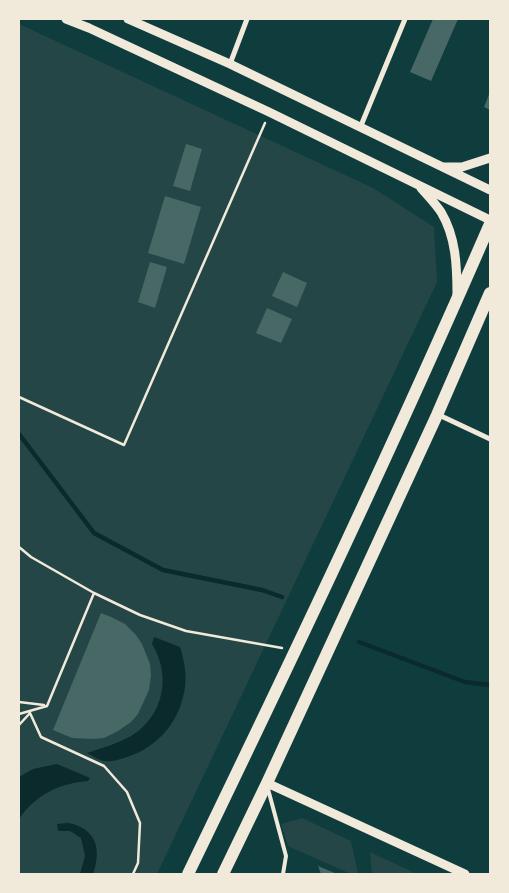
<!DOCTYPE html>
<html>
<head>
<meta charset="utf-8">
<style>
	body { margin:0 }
	#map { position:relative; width:509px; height:893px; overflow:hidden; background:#0f3d3e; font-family:"Times New Roman",serif }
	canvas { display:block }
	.frame { position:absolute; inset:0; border:20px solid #f1e9da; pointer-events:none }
</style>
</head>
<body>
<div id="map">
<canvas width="509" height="893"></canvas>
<div class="frame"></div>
</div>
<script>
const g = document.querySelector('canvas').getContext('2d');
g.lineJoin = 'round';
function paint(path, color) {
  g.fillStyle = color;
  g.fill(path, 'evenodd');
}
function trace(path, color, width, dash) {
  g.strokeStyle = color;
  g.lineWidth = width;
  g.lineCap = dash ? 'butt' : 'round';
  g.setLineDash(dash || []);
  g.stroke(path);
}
paint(new Path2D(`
	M 19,24 L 373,188 L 434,227 L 437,282 L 157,874 L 19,874 Z
	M 302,818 L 351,841 L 358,874 L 351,874 L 288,846 L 281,824 Z
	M 370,852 L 417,874 L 372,874 Z`), '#244646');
paint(new Path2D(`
	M 154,637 L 180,647 C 185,663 188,680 183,697 C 176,727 153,750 124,758 C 118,760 110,762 105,761 C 99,761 92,755 87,753 C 102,748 117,744 131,736 C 163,717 172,676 152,644 Z
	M 57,764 L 90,778 L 88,781 C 60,783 35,795 19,819 L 19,777 L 33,769 Z
	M 68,823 C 96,828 102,849 93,874 L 80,874 L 85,856 L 81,838 L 70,831 L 58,831 L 57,824 Z`), '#0a2a2b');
trace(new Path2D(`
	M 19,434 L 94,533 L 163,570 L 262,590 L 282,597
	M 359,642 L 465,682 L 490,685`), '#0a2a2b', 4.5);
paint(new Path2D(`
	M 433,19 L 458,19 L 431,81 L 410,72 Z
	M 490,92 L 490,110 L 484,107 Z
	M 186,144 L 202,149 L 190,191 L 173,186 Z
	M 165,196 L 201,207 L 184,264 L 148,253 Z
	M 150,262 L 167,267 L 155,308 L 138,302 Z
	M 283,272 L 307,283 L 297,307 L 272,296 Z
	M 267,308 L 292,319 L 281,343 L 256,333 Z
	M 101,613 L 111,617 L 125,624 L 136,635 L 142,644 L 150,664 L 151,675 L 149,690 L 138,714 L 131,722 L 118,731 L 104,738 L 93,739 L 72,738 L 53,730 Z
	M 318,866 L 337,874 L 321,874 Z`), '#486865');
trace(new Path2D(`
	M 19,397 L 124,445 L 265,123
	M 19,547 L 31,557 L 94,593 L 140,615 L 186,631 L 282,648
	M 19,702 L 44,705
	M 19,714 L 47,706 L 94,593
	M 19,725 L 30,713 L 41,737 L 104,766 L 127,792 L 140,823 L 138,863 L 133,874`), '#f1e9da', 2.5);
trace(new Path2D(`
	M 268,789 L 286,856 L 283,874`), '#f1e9da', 4);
trace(new Path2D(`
	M 230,64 L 247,19
	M 360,128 L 405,19
	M 439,415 L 490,439`), '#f1e9da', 5);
trace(new Path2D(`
	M 66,19 L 89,28 L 269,112 L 490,220
	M 128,19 L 230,64 L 490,190
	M 444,167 L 462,167 L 490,158
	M 421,188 C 428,196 435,203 441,212 C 456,237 457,266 457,295
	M 267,783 L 465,874`), '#f1e9da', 9);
trace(new Path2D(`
	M 188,874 C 292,659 395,443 490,224
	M 223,874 L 267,783 L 437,415 L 490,293`), '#f1e9da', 12);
</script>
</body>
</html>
